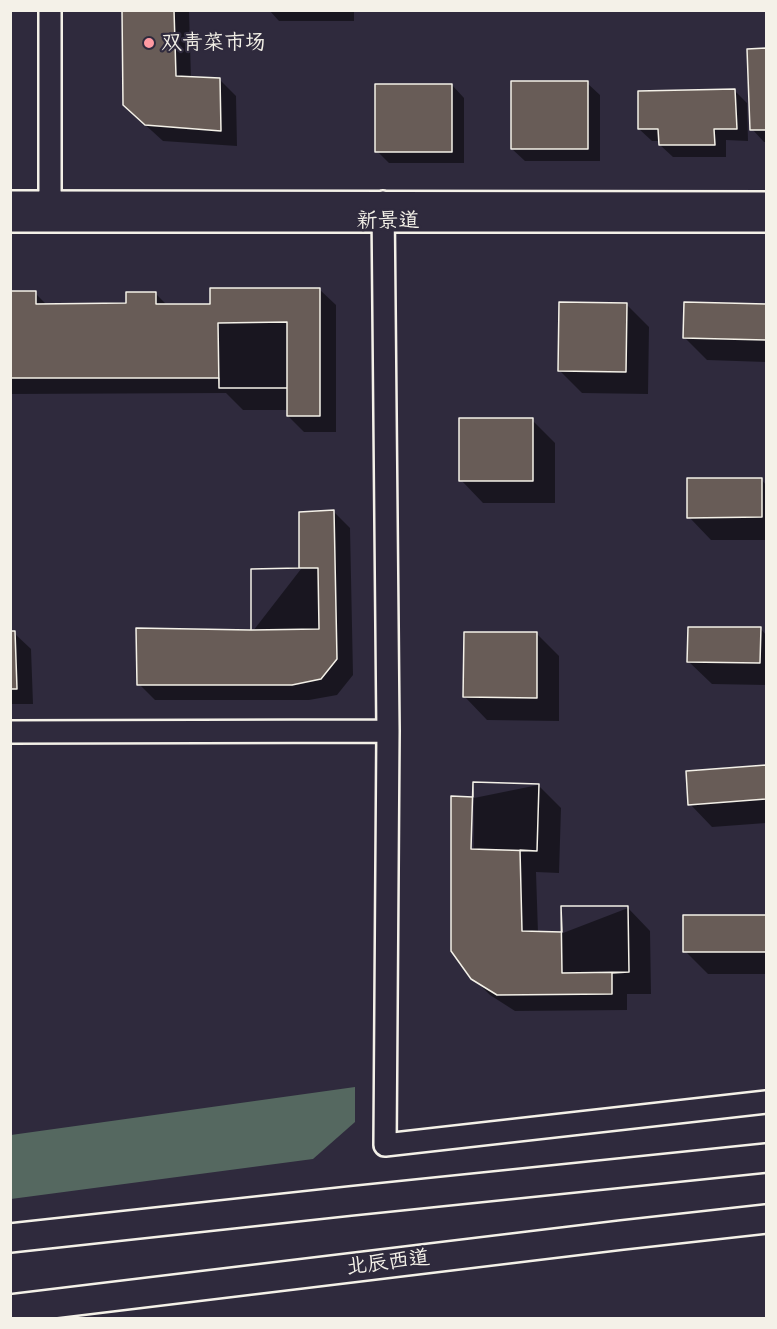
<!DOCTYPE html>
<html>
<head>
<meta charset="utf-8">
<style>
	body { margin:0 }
	#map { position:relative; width:777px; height:1329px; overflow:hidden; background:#2f2a3d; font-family:Caveat,sans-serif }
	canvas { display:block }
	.frame { position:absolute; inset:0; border:12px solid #f4f1e8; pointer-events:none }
</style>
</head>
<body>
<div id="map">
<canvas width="777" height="1329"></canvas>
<div class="frame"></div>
</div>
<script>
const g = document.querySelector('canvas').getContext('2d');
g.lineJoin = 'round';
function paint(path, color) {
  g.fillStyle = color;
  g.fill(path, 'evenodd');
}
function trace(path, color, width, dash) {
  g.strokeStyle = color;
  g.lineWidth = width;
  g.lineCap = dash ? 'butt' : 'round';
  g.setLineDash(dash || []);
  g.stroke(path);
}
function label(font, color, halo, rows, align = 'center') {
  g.font = font + ' Caveat,"LXGW WenKai TC",sans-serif';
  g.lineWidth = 4.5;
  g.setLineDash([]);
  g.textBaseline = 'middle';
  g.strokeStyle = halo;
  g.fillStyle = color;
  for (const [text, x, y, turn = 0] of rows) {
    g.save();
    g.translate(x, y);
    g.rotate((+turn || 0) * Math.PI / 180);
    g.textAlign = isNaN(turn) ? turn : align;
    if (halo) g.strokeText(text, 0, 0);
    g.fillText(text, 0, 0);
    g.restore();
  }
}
paint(new Path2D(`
	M 355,1087 L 355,1122 L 313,1159 L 11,1199 L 11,1135 Z`), '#556860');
paint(new Path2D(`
	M 124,10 L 189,10 L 191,78 L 219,79 L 236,96 L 237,146 L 163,141 L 141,121 Z
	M 269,10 L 354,10 L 354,21 L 279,21 Z
	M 766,50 L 766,142 L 764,142 L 752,129 L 748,51 Z
	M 587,83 L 600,95 L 600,161 L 525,161 L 512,149 Z
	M 452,85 L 464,98 L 464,163 L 389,163 L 377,151 Z
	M 735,91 L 747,103 L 748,141 L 726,140 L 726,157 L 673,157 L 660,145 L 660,141 L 652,141 L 639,129 Z
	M 319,289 L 336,305 L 336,432 L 304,432 L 288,416 L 288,410 L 243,410 L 226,393 L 10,394 L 10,293 L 35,293 L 47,305 L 127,305 L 155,293 L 167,305 L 211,305 Z
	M 685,303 L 766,305 L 766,362 L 707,360 L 684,337 Z
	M 626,304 L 649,327 L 648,394 L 582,393 L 560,371 Z
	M 532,420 L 555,443 L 555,503 L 483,503 L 461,480 Z
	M 761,479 L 766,485 L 766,540 L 711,540 L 689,517 Z
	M 334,512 L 350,528 L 353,675 L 337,695 L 309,700 L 155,700 L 139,684 L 253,631 L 301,569 Z
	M 760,628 L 766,635 L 766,685 L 712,684 L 689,662 Z
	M 10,633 L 14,633 L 31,649 L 33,704 L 10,704 Z
	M 537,634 L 559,656 L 559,721 L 487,720 L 465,697 Z
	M 766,767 L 766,823 L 712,827 L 690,804 L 687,772 Z
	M 538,785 L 561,808 L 559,873 L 536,872 L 538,933 L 563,933 L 628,908 L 650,931 L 651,994 L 627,994 L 627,1010 L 515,1011 L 490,995 L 473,978 L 474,798 Z
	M 685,917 L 766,917 L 766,974 L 708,974 L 685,951 Z`), '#0007');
const building = new Path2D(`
	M 122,10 L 174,10 L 176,76 L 220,78 L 221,131 L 145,125 L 123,105 Z
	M 766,48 L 766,130 L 750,130 L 747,49 Z
	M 511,81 L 588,81 L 588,149 L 511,149 Z
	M 375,84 L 452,84 L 452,152 L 375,152 Z
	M 735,89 L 737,129 L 714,129 L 715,145 L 659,145 L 658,129 L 638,129 L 638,91 Z
	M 210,288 L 320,288 L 320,416 L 287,416 L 287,388 L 219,388 L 219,378 L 10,378 L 10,291 L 36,291 L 36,304 L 126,303 L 126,292 L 156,292 L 156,304 L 210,304 Z
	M 559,302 L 627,303 L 626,372 L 558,371 Z
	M 684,302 L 766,304 L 766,340 L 683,338 Z
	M 287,322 L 287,388 L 219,388 L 218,323 Z
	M 459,418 L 533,418 L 533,481 L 459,481 Z
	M 687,478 L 762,478 L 762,517 L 687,518 Z
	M 334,510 L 337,659 L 321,679 L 292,685 L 137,685 L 136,628 L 251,630 L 251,569 L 299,568 L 299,512 Z
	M 299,568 L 318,568 L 319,629 L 251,630 L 251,569 Z
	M 688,627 L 761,627 L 760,663 L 687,662 Z
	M 10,631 L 15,631 L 17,689 L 10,689 Z
	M 464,632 L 537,632 L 537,698 L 463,697 Z
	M 766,765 L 766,799 L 688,805 L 686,771 Z
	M 473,782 L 539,784 L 537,851 L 471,849 Z
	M 473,782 L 539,784 L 537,851 L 520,850 L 522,931 L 562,932 L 561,906 L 628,906 L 629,972 L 612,973 L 612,994 L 497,995 L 471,979 L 451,951 L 451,796 L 473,797 Z
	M 561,906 L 628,906 L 629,972 L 562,973 Z
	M 683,915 L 766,915 L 766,952 L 683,952 Z`);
paint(building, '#685c57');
trace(building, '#f4f1e8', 1.5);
const minor = new Path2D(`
	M 10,202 L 766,203
	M 383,202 L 388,731 L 385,1145 L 766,1102
	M 50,214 L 50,10
	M 10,221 L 766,221
	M 10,732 L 388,731`);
const major = new Path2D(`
	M 10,1238 L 350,1201 L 766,1158
	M 10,1309 L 622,1235 L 766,1219`);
trace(minor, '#f4f1e8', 26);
trace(major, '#f4f1e8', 32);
trace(minor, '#2f2a3d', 21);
trace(major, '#2f2a3d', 27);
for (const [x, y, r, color] of [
	[149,43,6,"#ff9aa2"]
]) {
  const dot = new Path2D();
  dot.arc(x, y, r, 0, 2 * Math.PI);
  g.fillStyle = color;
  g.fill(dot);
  trace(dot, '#2f2a3d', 2);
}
label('21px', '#f4f1e8', '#2f2a3d', [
	["双青菜市场",161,43]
], 'left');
label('21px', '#f4f1e8', '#2f2a3d', [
	["新景道",388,221],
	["北辰西道",388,1263,-7]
]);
</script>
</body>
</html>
